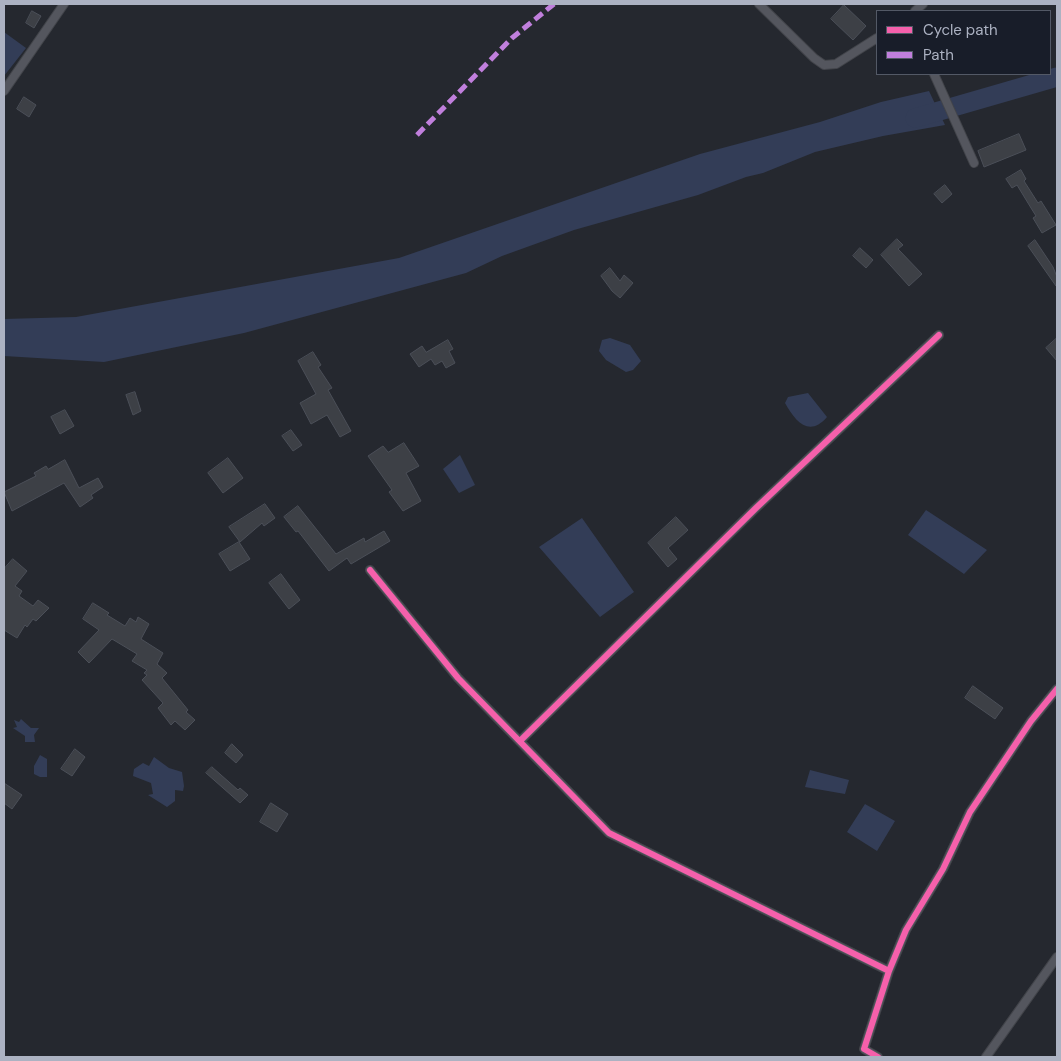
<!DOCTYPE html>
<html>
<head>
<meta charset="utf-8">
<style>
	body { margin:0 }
	#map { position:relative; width:1061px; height:1061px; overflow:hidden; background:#25282f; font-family:"DM Sans",sans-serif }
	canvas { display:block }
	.frame { position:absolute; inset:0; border:5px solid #acb2c2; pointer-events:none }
	.legend { position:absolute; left:876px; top:10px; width:175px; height:65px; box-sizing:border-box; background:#181d29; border:1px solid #535966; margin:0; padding:6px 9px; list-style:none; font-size:15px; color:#acb2c2 }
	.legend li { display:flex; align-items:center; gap:10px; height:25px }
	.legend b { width:25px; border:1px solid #535966 }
</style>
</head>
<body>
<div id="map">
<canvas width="1061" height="1061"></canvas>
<div class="frame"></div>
<ul class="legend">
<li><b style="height:6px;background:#f560ab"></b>Cycle path</li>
<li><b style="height:6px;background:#c07fdc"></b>Path</li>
</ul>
</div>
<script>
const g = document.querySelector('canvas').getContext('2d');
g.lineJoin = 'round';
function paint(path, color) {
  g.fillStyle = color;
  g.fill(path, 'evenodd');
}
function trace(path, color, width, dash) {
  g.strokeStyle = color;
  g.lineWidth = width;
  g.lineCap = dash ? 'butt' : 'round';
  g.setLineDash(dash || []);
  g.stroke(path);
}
paint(new Path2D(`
	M 4,32 L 26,48 L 4,76 Z
	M 929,91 L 945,125 L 883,136 L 815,152 L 763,173 L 746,177 L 698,195 L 574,230 L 502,256 L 466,273 L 244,333 L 104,362 L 4,356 L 4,319 L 76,317 L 399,258 L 700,154 L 820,122 L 881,102 Z
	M 610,338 L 630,345 L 641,361 L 633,370 L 626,372 L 606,360 L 599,351 L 602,340 Z
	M 808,393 L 827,417 C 809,438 795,421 785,403 L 788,397 Z
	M 460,455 L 475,485 L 459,493 L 443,469 Z
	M 926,510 L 987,550 L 964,574 L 908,535 Z
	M 582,518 L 634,592 L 600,617 L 539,547 Z
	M 21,719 L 31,728 L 39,728 L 34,735 L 35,742 L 25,742 L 25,736 L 13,728 L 17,727 L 14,720 L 19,722 Z
	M 40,755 L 47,759 L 47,777 L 40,777 L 34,774 L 34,766 Z
	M 154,757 L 169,768 L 182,772 L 184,786 L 183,791 L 175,790 L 175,801 L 167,807 L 148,795 L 153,794 L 151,783 L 133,776 L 134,769 L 143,763 L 149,766 Z
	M 810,770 L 849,780 L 845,794 L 805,787 Z
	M 865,804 L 895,821 L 877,851 L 847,832 Z`), '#333d57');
trace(new Path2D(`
	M 915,118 L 1057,77`), '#333d57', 19);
const building = new Path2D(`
	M 844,5 L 866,26 L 853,40 L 831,19 Z
	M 32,11 L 41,16 L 34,28 L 26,23 Z
	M 24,97 L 36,105 L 29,117 L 17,109 Z
	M 1019,134 L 1026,150 L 984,167 L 978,151 Z
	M 1021,170 L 1026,179 L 1024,181 L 1038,203 L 1041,201 L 1056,225 L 1042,233 L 1033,218 L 1036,216 L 1031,208 L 1017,185 L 1012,188 L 1006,179 Z
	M 945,185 L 952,194 L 942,203 L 934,194 Z
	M 897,239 L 903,245 L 898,249 L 922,274 L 909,286 L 881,255 Z
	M 1035,240 L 1053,267 L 1057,277 L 1056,286 L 1028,246 Z
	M 860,248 L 873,260 L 866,268 L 853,256 Z
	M 610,268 L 620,281 L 624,275 L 633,283 L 620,298 L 612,291 L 601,276 Z
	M 1057,338 L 1057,361 L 1046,348 Z
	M 448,340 L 453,349 L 449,351 L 455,363 L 446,368 L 442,361 L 435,365 L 431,359 L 419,367 L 410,354 L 422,346 L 426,352 Z
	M 313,352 L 321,365 L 318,367 L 332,388 L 328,390 L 351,431 L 340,437 L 327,415 L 311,424 L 300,403 L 316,394 L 298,361 Z
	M 135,392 L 141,411 L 133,415 L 126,395 Z
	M 65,410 L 74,426 L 60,434 L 51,417 Z
	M 291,430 L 302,445 L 293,451 L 282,436 Z
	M 404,443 L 419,466 L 406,473 L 421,501 L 403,511 L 389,492 L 392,490 L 368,456 L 383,446 L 388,452 Z
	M 228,458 L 243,478 L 223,493 L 208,473 Z
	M 65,460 L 79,488 L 98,478 L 103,487 L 91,495 L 93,498 L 80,507 L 64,483 L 12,511 L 4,492 L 36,476 L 34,473 L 46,466 L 48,469 Z
	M 265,504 L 275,518 L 264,526 L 262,523 L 240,542 L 229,527 Z
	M 298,506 L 336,554 L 364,538 L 365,542 L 384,531 L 390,541 L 351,564 L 347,558 L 329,571 L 298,531 L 296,532 L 284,517 Z
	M 676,517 L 688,530 L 668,548 L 677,559 L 668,567 L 648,543 Z
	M 239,542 L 250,559 L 230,571 L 219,554 Z
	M 13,559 L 27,571 L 15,586 L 22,591 L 19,596 L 33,606 L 38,600 L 49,608 L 36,621 L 33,619 L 27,627 L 25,625 L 17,638 L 4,630 L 4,569 Z
	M 281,574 L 300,600 L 289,609 L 269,583 Z
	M 93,603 L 109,613 L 107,615 L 125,626 L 130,618 L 136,622 L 138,617 L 149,624 L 141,639 L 163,653 L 157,664 L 167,673 L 162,678 L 188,710 L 186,712 L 195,720 L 185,730 L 175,721 L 171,725 L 158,708 L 163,703 L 142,680 L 147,675 L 144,673 L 147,670 L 132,661 L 137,654 L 112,639 L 89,663 L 78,652 L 99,630 L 83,619 Z
	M 973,686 L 1003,708 L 995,719 L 965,698 Z
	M 232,744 L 243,755 L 236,763 L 225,753 Z
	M 75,749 L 85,757 L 72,776 L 61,769 Z
	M 212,767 L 238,790 L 240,788 L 248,795 L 240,803 L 206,773 Z
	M 4,783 L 22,795 L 12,809 L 4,803 Z
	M 271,803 L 288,814 L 277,832 L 260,822 Z`);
paint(building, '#3d4046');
trace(building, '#4b4f58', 1);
const minor = new Path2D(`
	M 759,4 L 814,58 L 824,65 L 836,64 L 877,38
	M 915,11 L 923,4
	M 934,74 L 974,163
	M 4,91 L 64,4
	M 370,570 L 458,678 L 609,833 L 889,971 L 864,1049 L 878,1057
	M 520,741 L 756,508 L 939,335
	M 889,971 L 906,930 L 943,869 L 970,812 L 1031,721 L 1057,689
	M 986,1057 L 1057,957`);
trace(minor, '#42444a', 10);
trace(minor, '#54565e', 8);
trace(new Path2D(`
	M 417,135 L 512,38 L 554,4`), '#c07fdc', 5, [10, 5]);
trace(new Path2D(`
	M 370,570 L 458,678 L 609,833 L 889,971 L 864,1049 L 878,1057
	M 520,741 L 756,508 L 939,335
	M 889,971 L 906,930 L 943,869 L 970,812 L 1031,721 L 1057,689`), '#f560ab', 6);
</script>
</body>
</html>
